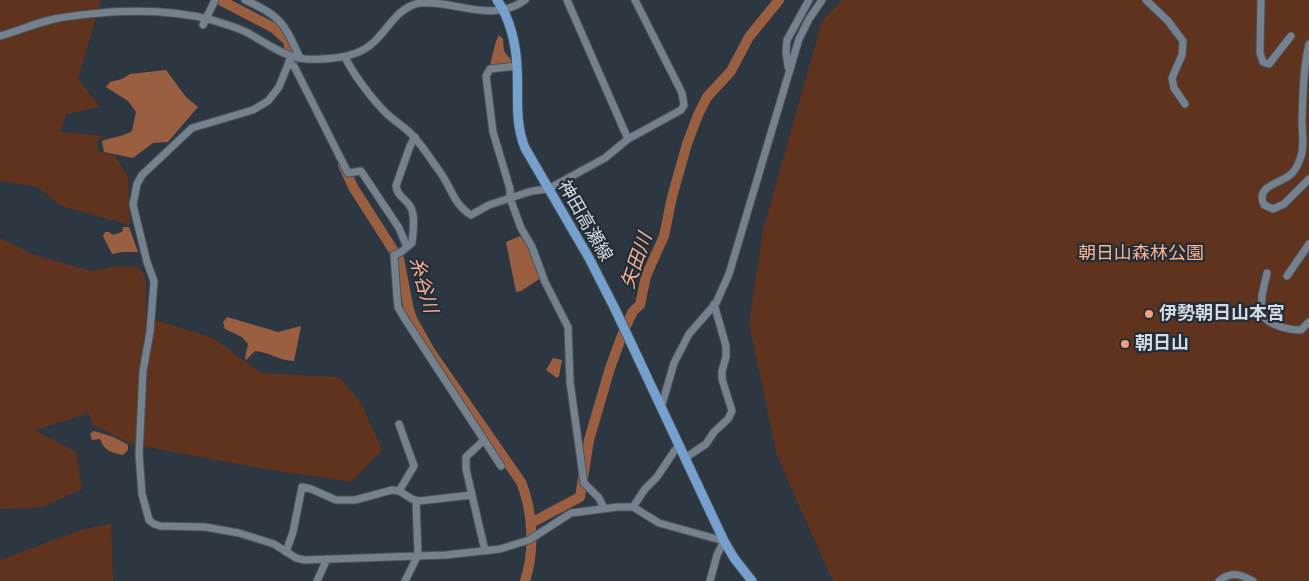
<!DOCTYPE html>
<html>
<head>
<meta charset="utf-8">
<style>
	body { margin:0 }
	canvas { display:block; background:#2d3742 }
</style>
</head>
<body>
<canvas width="1309" height="581"></canvas>
<script>
const g = document.querySelector('canvas').getContext('2d');
g.lineJoin = 'round';
function paint(path, color) {
  g.fillStyle = color;
  g.fill(path, 'evenodd');
}
function trace(path, color, width, dash) {
  g.strokeStyle = color;
  g.lineWidth = width;
  g.lineCap = dash ? 'butt' : 'round';
  g.setLineDash(dash || []);
  g.stroke(path);
}
function label(font, color, halo, rows, align = 'center') {
  g.font = font + ' "Alegreya Sans","Noto Sans JP",sans-serif';
  g.lineWidth = 4.5;
  g.setLineDash([]);
  g.textBaseline = 'middle';
  g.strokeStyle = halo;
  g.fillStyle = color;
  for (const [text, x, y, turn = 0] of rows) {
    g.save();
    g.translate(x, y);
    g.rotate((+turn || 0) * Math.PI / 180);
    g.textAlign = isNaN(turn) ? turn : align;
    if (halo) g.strokeText(text, 0, 0);
    g.fillText(text, 0, 0);
    g.restore();
  }
}
paint(new Path2D(`
	M 0,0 L 101,0 L 78,79 L 100,107 L 66,114 L 60,132 L 107,136 L 97,139 L 98,151 L 115,156 L 128,176 L 130,225 L 61,206 L 38,187 L 0,181 Z
	M 842,0 L 1309,0 L 1309,581 L 833,581 L 777,456 L 749,323 L 763,230 L 822,21 Z
	M 0,238 L 35,255 L 91,271 L 117,266 L 138,267 L 146,279 L 146,317 L 213,338 L 261,373 L 340,377 L 362,405 L 382,450 L 352,482 L 266,469 L 131,444 L 92,424 L 89,413 L 35,430 L 76,452 L 82,489 L 42,507 L 0,509 Z
	M 111,524 L 113,581 L 0,581 L 0,560 L 83,529 Z`), '#5f331d');
paint(new Path2D(`
	M 499,35 L 503,39 L 504,51 L 512,61 L 508,65 L 490,65 L 496,41 Z
	M 166,70 L 186,97 L 198,107 L 168,142 L 153,143 L 133,158 L 104,152 L 102,141 C 112,137 123,137 132,131 L 136,112 L 128,101 L 106,87 L 110,82 L 122,79 L 130,74 Z
	M 123,227 L 129,227 L 138,252 L 122,252 L 112,254 L 103,236 L 105,232 L 109,232 L 113,235 L 122,232 Z
	M 520,236 L 529,249 L 541,278 L 521,291 L 516,292 L 506,242 Z
	M 227,317 L 278,332 L 301,326 L 294,361 C 279,361 270,352 255,351 L 246,360 L 245,358 L 248,344 L 242,337 L 225,329 L 223,322 Z
	M 553,358 L 562,360 L 559,376 L 557,378 L 546,370 Z
	M 93,431 C 107,434 117,438 128,445 L 128,450 L 123,455 C 110,452 105,451 100,439 L 92,440 L 90,434 Z`), '#9a5e41');
trace(new Path2D(`
	M 220,0 L 274,28 L 288,41 L 293,65
	M 343,165 L 353,187 L 399,259 L 409,310 L 412,319 L 430,351 L 521,482 C 533,511 535,551 525,581
	M 531,523 L 580,497 L 589,440 L 610,368 L 624,330 L 633,311 L 640,305 L 646,276 L 664,236 L 672,197 L 687,144 L 698,115 L 707,97 L 731,71 L 749,37 L 779,0`), '#9a5e41', 10);
const minor = new Path2D(`
	M 245,0 C 282,16 284,24 300,58
	M 567,0 L 628,139
	M 1146,0 L 1168,21 L 1183,41 L 1182,55 L 1172,78 L 1174,88 L 1185,104
	M 1261,0 L 1260,53 L 1263,62 L 1269,64 L 1291,36
	M 203,25 L 215,0
	M 0,36 C 18,31 36,23 54,19 C 73,15 92,14 111,12 C 146,10 178,11 212,20 C 224,24 237,27 248,33 C 273,47 290,62 321,59 C 340,58 359,56 374,42 C 389,28 397,8 419,3 C 426,2 434,3 442,4 C 471,8 499,19 525,0
	M 1309,44 C 1303,70 1303,95 1302,121 C 1302,133 1305,148 1300,159 C 1298,165 1295,171 1290,175 C 1279,184 1255,186 1264,205 L 1273,209 L 1284,204 L 1309,179
	M 291,57 L 279,87 L 268,101 L 253,110 L 192,128 L 142,175 L 137,184 L 133,205 L 147,262 L 154,281 L 150,332 L 143,371 L 139,454 L 142,494 L 149,520 L 154,524 L 160,526 L 205,527 L 239,533 L 274,544 L 296,558 L 304,560 L 446,555 L 500,549 L 529,540 L 571,513 L 618,507 L 633,507 L 659,523 L 724,541 L 717,555 L 710,581
	M 345,57 C 353,74 372,99 386,113 C 394,121 404,126 412,135 C 423,146 431,160 440,172 C 451,187 454,205 471,215 L 489,205 L 510,198 L 510,189 L 493,132 L 486,76 L 490,69 L 517,66
	M 289,61 L 295,68 L 348,173 L 361,171 L 399,228 L 407,247
	M 788,67 L 786,51 L 787,40 L 809,0
	M 415,137 L 410,146 L 396,186 C 397,196 405,198 410,206 C 416,215 413,233 412,243 L 401,252 L 394,255 L 397,297 L 398,307 L 403,316 L 501,466
	M 1267,273 L 1262,295 L 1261,314 C 1269,325 1287,330 1301,330 L 1309,322
	M 1287,276 L 1309,244
	M 661,408 L 674,363 L 689,334 L 716,303 L 729,274 L 799,39 L 809,19 L 822,0
	M 483,441 L 466,457 L 466,469 L 485,551
	M 685,458 L 706,444 L 714,432 L 728,419 L 732,411 L 722,379 L 722,371 L 726,357 L 726,346 L 714,304
	M 399,491 L 414,466 L 399,424
	M 633,507 L 645,489 L 657,477 L 675,450 L 680,447
	M 604,508 L 599,498 L 584,483 L 570,382 L 568,327 L 545,282 L 532,247 L 521,228 L 510,198 L 532,191 L 548,189 L 605,158 L 628,139 L 681,110 L 684,105 L 682,93 L 635,0
	M 286,552 L 293,532 L 302,487 L 311,489 L 336,500 L 355,500 L 392,490 L 399,491 L 412,499 L 419,501 L 472,495
	M 317,581 L 327,559
	M 405,581 L 418,555 L 416,500
	M 1219,581 C 1231,571 1240,574 1253,581`);
const major = new Path2D(`
	M 497,0 C 510,18 516,44 517,67 C 519,95 514,121 525,148 L 589,258 L 615,309 L 724,541 L 734,558 L 752,581`);
trace(minor, '#4a535c', 9);
trace(major, '#4a535c', 11);
trace(minor, '#75818d', 7);
trace(major, '#76a1cf', 9);
for (const [x, y, r, color] of [
	[1149,314,5,"#f1a17c"],
	[1125,344,5,"#f1a17c"]
]) {
  const dot = new Path2D();
  dot.arc(x, y, r, 0, 2 * Math.PI);
  g.fillStyle = color;
  g.fill(dot);
  trace(dot, '#232d37', 2);
}
label('18px', '#d4dae2', '#232d37', [
	["神田高瀬線",585,221,60]
]);
label('18px', '#fcb492', '#232d37', [
	["朝日山森林公園",1141,254]
]);
label('bold 18px', '#d4dae2', '#232d37', [
	["伊勢朝日山本宮",1159,314],
	["朝日山",1135,344]
], 'left');
label('italic 19px', '#f9b190', '#232d37', [
	["矢田川",637,261,-71],
	["糸谷川",423,285,74]
]);
</script>
</body>
</html>
